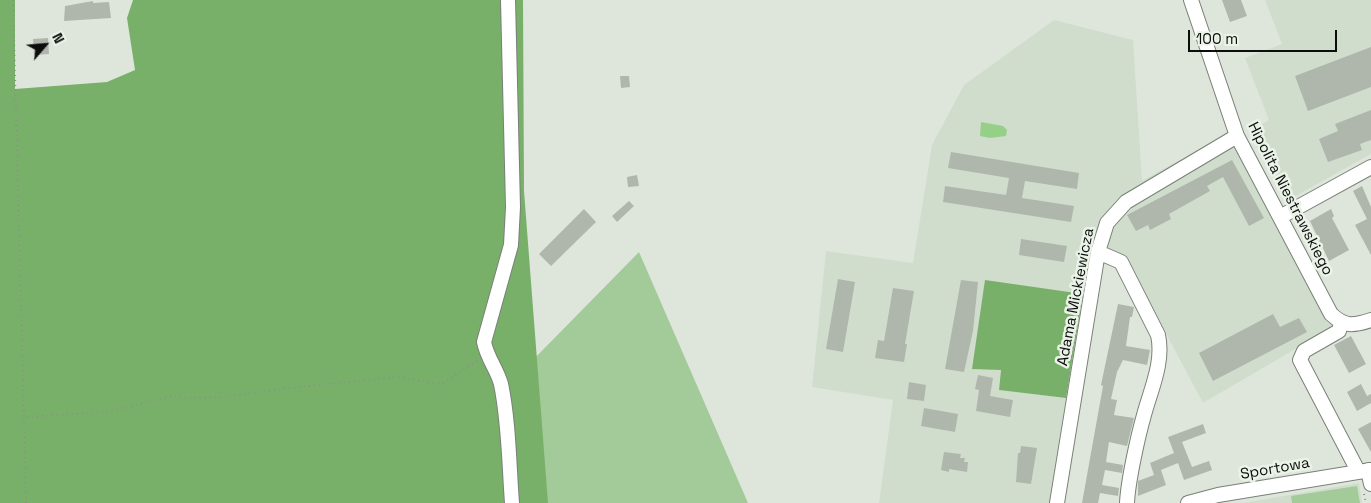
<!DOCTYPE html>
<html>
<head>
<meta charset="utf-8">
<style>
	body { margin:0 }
	#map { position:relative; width:1371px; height:503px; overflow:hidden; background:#dee6dc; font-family:"Space Grotesk",sans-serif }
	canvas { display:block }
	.north { position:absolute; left:20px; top:20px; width:50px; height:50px; -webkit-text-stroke:4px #ebf3e9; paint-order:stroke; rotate:63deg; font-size:14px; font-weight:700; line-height:20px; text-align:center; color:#0b0e0b }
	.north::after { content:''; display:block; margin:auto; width:18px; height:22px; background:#0b0e0b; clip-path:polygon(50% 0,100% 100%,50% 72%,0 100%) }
	.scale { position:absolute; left:1188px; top:30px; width:149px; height:22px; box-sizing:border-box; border:2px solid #0b0e0b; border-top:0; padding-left:6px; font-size:15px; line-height:18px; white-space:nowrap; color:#0b0e0b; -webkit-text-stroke:4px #ebf3e9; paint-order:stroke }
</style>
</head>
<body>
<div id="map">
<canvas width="1371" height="503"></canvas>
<div class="north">N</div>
<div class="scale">100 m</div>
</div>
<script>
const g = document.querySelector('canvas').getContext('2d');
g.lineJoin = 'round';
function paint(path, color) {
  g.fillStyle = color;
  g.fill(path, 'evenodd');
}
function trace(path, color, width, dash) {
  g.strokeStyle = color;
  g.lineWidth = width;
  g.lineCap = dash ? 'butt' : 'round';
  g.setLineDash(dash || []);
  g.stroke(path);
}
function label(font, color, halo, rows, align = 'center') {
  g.font = font + ' "Space Grotesk",sans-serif';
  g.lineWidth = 5;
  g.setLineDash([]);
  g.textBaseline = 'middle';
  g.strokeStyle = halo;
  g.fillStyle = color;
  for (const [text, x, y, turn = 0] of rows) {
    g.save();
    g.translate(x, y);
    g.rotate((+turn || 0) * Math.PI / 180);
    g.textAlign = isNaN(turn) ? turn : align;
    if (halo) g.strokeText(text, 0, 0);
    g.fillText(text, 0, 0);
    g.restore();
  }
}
paint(new Path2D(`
	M 1265,0 L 1371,0 L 1371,154 L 1285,202 L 1249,132 L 1269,120 L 1245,58 L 1282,44 Z
	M 1054,20 L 1133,40 L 1142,181 L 1228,133 L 1333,327 L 1203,403 L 1127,260 L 1092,245 L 1083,294 L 985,281 L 1001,370 L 999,390 L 1066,398 L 1050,503 L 879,503 L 893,400 L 812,387 L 826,251 L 913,263 L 932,145 L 964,85 Z
	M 1359,483 L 1362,503 L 1243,503 Z`), '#d0ddcd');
paint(new Path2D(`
	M 639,252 L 748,503 L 531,503 L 528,365 Z
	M 1357,486 L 1360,503 L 1292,503 L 1291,496 Z`), '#a3ca99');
paint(new Path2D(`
	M 0,0 L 15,0 L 15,89 L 107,82 L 135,70 L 127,18 L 133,0 L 523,0 L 524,191 L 548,503 L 0,503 Z
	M 985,280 L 1083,294 L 1066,398 L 999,390 L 1001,370 L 972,369 Z`), '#78b06a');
paint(new Path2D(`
	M 981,122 L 1003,126 L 1007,130 L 1006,136 L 990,138 L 980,136 Z`), '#96cf88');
paint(new Path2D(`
	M 1222,0 L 1241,0 L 1247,16 L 1230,22 Z
	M 93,1 L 93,3 L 109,2 L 111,18 L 64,21 L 65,6 Z
	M 48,38 L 49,54 L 34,55 L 33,39 Z
	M 1371,47 L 1371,87 L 1308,111 L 1295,76 Z
	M 620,76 L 629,76 L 630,87 L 621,88 Z
	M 1371,110 L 1371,140 L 1360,144 L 1362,150 L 1328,162 L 1319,139 L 1338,131 L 1335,124 Z
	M 951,152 L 1079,173 L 1077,189 L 1025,181 L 1022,198 L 1074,206 L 1071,222 L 943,202 L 945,186 L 1006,195 L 1009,178 L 948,168 Z
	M 1232,160 L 1264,218 L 1249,226 L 1223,177 L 1207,186 L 1210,191 L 1169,214 L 1171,219 L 1150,230 L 1148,225 L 1136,231 L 1127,215 Z
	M 637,175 L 639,186 L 628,187 L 627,177 Z
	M 1362,186 L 1371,207 L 1371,255 L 1355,225 L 1367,219 L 1353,191 Z
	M 629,201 L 634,206 L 617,222 L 612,216 Z
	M 584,209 L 596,222 L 551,266 L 539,254 Z
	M 1331,209 L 1334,216 L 1332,218 L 1349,250 L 1329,261 L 1310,221 Z
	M 1021,239 L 1067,246 L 1064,262 L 1019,255 Z
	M 838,279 L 855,282 L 843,352 L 826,349 Z
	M 961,280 L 978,282 L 973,331 L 964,372 L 945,369 Z
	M 893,288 L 914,291 L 905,344 L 907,344 L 904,362 L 875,358 L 878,340 L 884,341 Z
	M 1118,304 L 1134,307 L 1132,317 L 1130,317 L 1126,346 L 1150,350 L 1147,365 L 1123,360 L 1117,372 L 1111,399 L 1117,400 L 1114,415 L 1134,418 L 1127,446 L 1109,442 L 1106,462 L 1123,465 L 1122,473 L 1105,470 L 1102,485 L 1119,488 L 1118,496 L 1100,493 L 1098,503 L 1082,503 L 1103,386 L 1101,385 Z
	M 1273,314 L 1280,327 L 1299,318 L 1307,332 L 1213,381 L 1199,353 Z
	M 1351,336 L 1366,364 L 1349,373 L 1334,345 Z
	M 978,375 L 993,378 L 990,396 L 1013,400 L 1010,417 L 976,411 L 979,390 L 975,389 Z
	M 909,382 L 926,385 L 924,401 L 907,399 Z
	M 1361,384 L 1367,396 L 1371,394 L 1371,403 L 1357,411 L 1347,392 Z
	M 924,408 L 958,414 L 955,432 L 921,426 Z
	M 1371,422 L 1371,452 L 1358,429 Z
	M 1203,424 L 1206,433 L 1182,442 L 1192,467 L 1209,461 L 1212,470 L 1184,480 L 1178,463 L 1161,470 L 1166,485 L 1138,496 L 1138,481 L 1154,475 L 1150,463 L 1174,453 L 1168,437 Z
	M 1021,446 L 1037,448 L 1031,484 L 1016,482 L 1018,453 L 1020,453 Z
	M 944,452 L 961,454 L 960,458 L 965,458 L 964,462 L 968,462 L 967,472 L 949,469 L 949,472 L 941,470 Z`), '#afb7ad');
const minor = new Path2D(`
	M 508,0 L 513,207 L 511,245 L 484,342 C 487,358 497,369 501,384 C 509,423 509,464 512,503
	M 1191,0 L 1237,136 L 1331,314 C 1345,327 1353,326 1371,320
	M 1280,217 L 1371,167
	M 1098,252 L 1121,262 L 1158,335 C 1164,362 1151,389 1144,415 C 1138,436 1128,481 1127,503
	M 1341,323 L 1339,331 L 1304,351 L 1300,360 L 1358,471
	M 1368,470 L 1371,484
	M 1057,503 L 1098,252 L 1107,223 L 1126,202 L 1237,136
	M 1188,503 L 1218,495 L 1371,470`);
trace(minor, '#798077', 16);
trace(new Path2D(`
	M 13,0 L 24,417 L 107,412 L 173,396 L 191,398 L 223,397 L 289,388 L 398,377 L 441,384 L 478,360
	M 24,417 L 26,503
	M 1364,494 L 1366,503`), '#8b918a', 2, [1, 4]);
trace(minor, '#fff', 14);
label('15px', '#0b0e0b', '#ebf3e9', [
	["Hipolita Niestrawskiego",1290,199,63],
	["Adama Mickiewicza",1076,297,-79],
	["Sportowa",1275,469,-10]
]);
</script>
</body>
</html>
